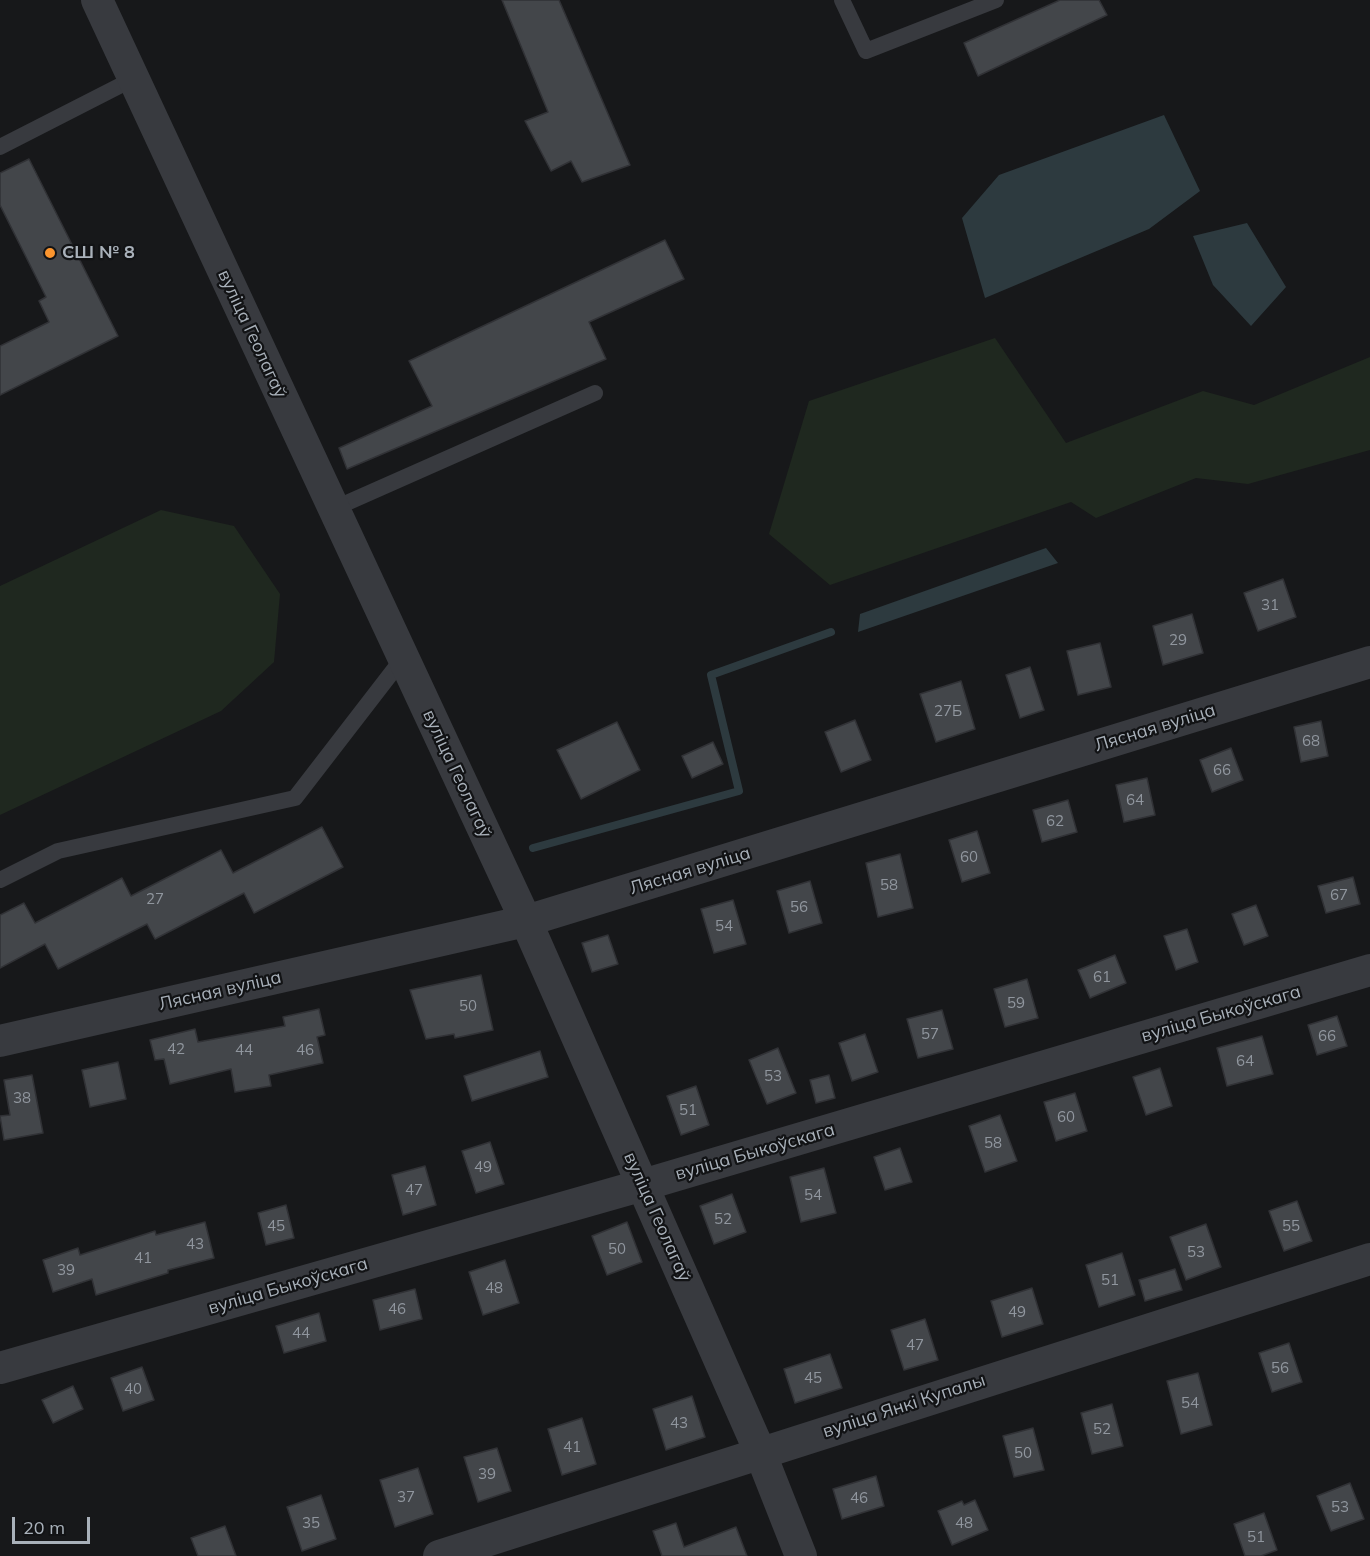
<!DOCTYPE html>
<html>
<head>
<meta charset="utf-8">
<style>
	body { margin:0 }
	#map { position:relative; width:1370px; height:1556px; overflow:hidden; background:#17181a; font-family:Mulish,sans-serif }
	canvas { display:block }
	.scale { position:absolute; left:12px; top:1517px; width:78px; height:27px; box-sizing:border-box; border:3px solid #a9b1ba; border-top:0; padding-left:8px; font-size:18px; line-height:21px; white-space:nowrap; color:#a9b1ba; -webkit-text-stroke:4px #121315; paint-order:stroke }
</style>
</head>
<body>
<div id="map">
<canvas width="1370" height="1556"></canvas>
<div class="scale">20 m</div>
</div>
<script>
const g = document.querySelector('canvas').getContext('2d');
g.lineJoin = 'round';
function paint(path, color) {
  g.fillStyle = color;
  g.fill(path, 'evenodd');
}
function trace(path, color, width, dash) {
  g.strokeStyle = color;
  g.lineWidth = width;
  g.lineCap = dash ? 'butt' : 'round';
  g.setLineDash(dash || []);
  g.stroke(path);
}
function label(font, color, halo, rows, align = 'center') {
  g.font = font + ' Mulish,sans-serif';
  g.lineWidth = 4.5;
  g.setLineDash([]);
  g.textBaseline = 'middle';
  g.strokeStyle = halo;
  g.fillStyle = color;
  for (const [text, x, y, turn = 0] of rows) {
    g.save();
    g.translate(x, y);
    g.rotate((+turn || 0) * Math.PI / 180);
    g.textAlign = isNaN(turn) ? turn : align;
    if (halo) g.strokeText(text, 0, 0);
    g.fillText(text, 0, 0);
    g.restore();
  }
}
paint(new Path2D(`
	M 995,338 L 1066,443 L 1203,391 L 1254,405 L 1370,357 L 1370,450 L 1248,484 L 1196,478 L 1096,518 L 1071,502 L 830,585 L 769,534 L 809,401 Z
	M 161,510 L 234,526 L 280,594 L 274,662 L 221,711 L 0,815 L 0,586 Z`), '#1f281f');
paint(new Path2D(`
	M 1164,115 L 1200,191 L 1149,229 L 985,298 L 962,218 L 999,175 Z
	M 1247,223 L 1286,287 L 1251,326 L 1213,285 L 1193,236 Z
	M 1046,548 L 1058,563 L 858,632 L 860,614 Z`), '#2d3a3f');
trace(new Path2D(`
	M 533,848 L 739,791 L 711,675 L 831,632`), '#2d3a3f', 8);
const building = new Path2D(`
	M 502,0 L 559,0 L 630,165 L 582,182 L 571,161 L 551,171 L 525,121 L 548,112 Z
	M 1060,0 L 1099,0 L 1107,15 L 978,76 L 964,43 Z
	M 29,159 L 118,336 L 0,395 L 0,346 L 49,322 L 39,301 L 46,297 L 0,205 L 0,173 Z
	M 665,240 L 684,279 L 589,322 L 606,359 L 347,469 L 339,448 L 432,406 L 409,361 Z
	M 1283,579 L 1296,617 L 1258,631 L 1244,593 Z
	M 1192,614 L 1203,653 L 1163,665 L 1153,626 Z
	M 1100,643 L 1111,687 L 1078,695 L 1067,651 Z
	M 1030,667 L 1044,710 L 1020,718 L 1006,675 Z
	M 961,681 L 975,729 L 936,742 L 920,694 Z
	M 855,720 L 871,760 L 841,772 L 825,732 Z
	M 1321,721 L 1328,756 L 1301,762 L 1294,727 Z
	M 617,722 L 640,770 L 581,799 L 557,750 Z
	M 713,742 L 723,764 L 692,778 L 682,756 Z
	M 1231,748 L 1243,780 L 1212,792 L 1200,760 Z
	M 1147,778 L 1155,815 L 1124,822 L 1116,785 Z
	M 1068,800 L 1077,832 L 1042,842 L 1033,810 Z
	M 322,827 L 343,867 L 254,913 L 244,893 L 155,939 L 147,924 L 58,969 L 45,944 L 0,968 L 0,915 L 24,903 L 35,923 L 122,878 L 131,896 L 221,850 L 233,873 Z
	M 977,831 L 990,873 L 962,882 L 949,840 Z
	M 900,854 L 913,908 L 878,917 L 866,863 Z
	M 1353,877 L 1360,904 L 1326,913 L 1318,886 Z
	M 810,881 L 822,923 L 789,933 L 777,891 Z
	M 733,900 L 746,944 L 714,953 L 701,909 Z
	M 1256,905 L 1268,936 L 1244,945 L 1232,914 Z
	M 1187,929 L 1198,962 L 1176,970 L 1164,936 Z
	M 608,935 L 618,964 L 592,972 L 582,943 Z
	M 1115,955 L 1126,983 L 1090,998 L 1078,970 Z
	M 481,975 L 493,1030 L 455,1038 L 454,1034 L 426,1039 L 410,990 Z
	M 1027,979 L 1038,1018 L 1005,1027 L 994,989 Z
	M 319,1009 L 325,1035 L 317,1037 L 323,1063 L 269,1075 L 271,1086 L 235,1092 L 231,1069 L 170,1084 L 164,1059 L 155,1060 L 150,1040 L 195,1029 L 198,1042 L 285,1026 L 283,1017 Z
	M 942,1010 L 953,1049 L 918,1058 L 907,1019 Z
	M 1337,1016 L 1347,1046 L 1317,1055 L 1308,1025 Z
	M 865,1034 L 878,1072 L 852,1081 L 839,1043 Z
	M 1262,1036 L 1273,1074 L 1227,1086 L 1217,1048 Z
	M 778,1048 L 796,1093 L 767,1104 L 749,1060 Z
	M 540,1051 L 548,1077 L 472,1101 L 464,1076 Z
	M 118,1062 L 126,1099 L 90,1107 L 82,1070 Z
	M 1160,1068 L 1172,1106 L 1146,1115 L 1133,1077 Z
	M 32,1075 L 43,1133 L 4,1140 L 0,1116 L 10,1115 L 4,1080 Z
	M 829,1075 L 835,1098 L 816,1103 L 810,1080 Z
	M 696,1086 L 709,1125 L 681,1135 L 667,1096 Z
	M 1075,1093 L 1087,1131 L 1056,1141 L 1044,1102 Z
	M 1000,1115 L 1017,1161 L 985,1172 L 969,1126 Z
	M 490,1142 L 504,1184 L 476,1193 L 462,1151 Z
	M 900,1148 L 912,1182 L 885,1190 L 874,1157 Z
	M 425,1166 L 436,1205 L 403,1215 L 392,1175 Z
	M 824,1168 L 836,1213 L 801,1222 L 790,1177 Z
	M 732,1194 L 746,1232 L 714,1244 L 700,1206 Z
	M 1297,1201 L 1312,1241 L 1284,1251 L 1269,1211 Z
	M 286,1205 L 294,1238 L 266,1245 L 258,1213 Z
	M 205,1222 L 214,1258 L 168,1270 L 168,1273 L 96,1295 L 92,1279 L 53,1292 L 43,1260 L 78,1248 L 80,1255 L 155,1231 L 156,1235 Z
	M 627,1222 L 642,1262 L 607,1275 L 592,1236 Z
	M 1206,1224 L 1221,1267 L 1186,1280 L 1170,1237 Z
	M 1122,1253 L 1135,1295 L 1099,1307 L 1086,1265 Z
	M 505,1260 L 519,1303 L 483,1315 L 469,1272 Z
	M 1175,1269 L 1182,1290 L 1145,1301 L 1139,1280 Z
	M 1032,1288 L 1043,1324 L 1002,1337 L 991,1301 Z
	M 415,1289 L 422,1319 L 380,1330 L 373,1300 Z
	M 319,1313 L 326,1341 L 284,1353 L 276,1326 Z
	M 925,1319 L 938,1360 L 904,1370 L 891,1330 Z
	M 1289,1343 L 1302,1382 L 1272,1392 L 1259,1353 Z
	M 830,1354 L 842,1388 L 795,1403 L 784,1369 Z
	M 142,1367 L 154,1400 L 123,1411 L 111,1378 Z
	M 1198,1373 L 1212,1425 L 1181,1434 L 1167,1381 Z
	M 73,1386 L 83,1409 L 53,1423 L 42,1400 Z
	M 692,1396 L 705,1437 L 666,1450 L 653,1409 Z
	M 1112,1404 L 1123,1446 L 1092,1454 L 1081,1413 Z
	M 582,1418 L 596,1464 L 562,1475 L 548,1429 Z
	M 1033,1428 L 1044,1470 L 1014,1477 L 1003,1436 Z
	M 497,1448 L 511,1491 L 478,1502 L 464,1457 Z
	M 418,1468 L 433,1514 L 395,1527 L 380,1480 Z
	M 876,1476 L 884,1506 L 842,1519 L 833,1489 Z
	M 1350,1483 L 1364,1519 L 1331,1531 L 1317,1496 Z
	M 321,1495 L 336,1539 L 302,1551 L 287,1507 Z
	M 975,1500 L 988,1530 L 952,1545 L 938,1511 L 962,1501 L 964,1505 Z
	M 1264,1513 L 1277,1550 L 1261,1556 L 1245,1556 L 1234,1524 Z
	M 676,1523 L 684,1547 L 736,1527 L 747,1556 L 662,1556 L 653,1531 Z
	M 225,1526 L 236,1556 L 198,1556 L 191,1538 Z`);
paint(building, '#43464a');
trace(building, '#313236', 1.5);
trace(new Path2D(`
	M 842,0 L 866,51 L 996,0
	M 0,147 L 133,79
	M 333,509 L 595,393
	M 0,880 L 58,851 L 295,798 L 403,658`), '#383a3f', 16);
trace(new Path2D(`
	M 97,0 L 526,921 L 760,1452 L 801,1556
	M 0,1041 L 526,921 L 1370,662
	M 0,1368 L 643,1185 L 1370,970
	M 439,1556 L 1370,1259`), '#383a3f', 32);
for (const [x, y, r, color] of [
	[50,253,6,"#fb952e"]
]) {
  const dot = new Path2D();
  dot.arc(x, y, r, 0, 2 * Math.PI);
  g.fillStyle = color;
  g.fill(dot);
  trace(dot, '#121315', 2);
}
label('15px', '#90969e', null, [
	["31",1270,605],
	["29",1178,640],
	["27Б",948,711],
	["68",1311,741],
	["66",1222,770],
	["64",1135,800],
	["62",1055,821],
	["60",969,857],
	["58",889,885],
	["67",1339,895],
	["27",155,899],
	["56",799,907],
	["54",724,926],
	["61",1102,977],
	["59",1016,1003],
	["50",468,1006],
	["57",930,1034],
	["66",1327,1036],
	["42",176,1049],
	["44",244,1050],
	["46",305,1050],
	["64",1245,1061],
	["53",773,1076],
	["38",22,1098],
	["51",688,1110],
	["60",1066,1117],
	["58",993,1143],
	["49",483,1167],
	["47",414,1190],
	["54",813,1195],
	["52",723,1219],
	["45",276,1226],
	["55",1291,1226],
	["43",195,1244],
	["50",617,1249],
	["53",1196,1252],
	["41",143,1258],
	["39",66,1270],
	["51",1110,1280],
	["48",494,1288],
	["46",397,1309],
	["49",1017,1312],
	["44",301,1333],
	["47",915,1345],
	["56",1280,1368],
	["45",813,1378],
	["40",133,1389],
	["54",1190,1403],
	["43",679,1423],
	["52",1102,1429],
	["41",572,1447],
	["50",1023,1453],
	["39",487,1474],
	["37",406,1497],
	["46",859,1498],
	["53",1340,1507],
	["35",311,1523],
	["48",964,1523],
	["51",1256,1537]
]);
label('bold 18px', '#a9b1ba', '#121315', [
	["СШ № 8",62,253]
], 'left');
label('18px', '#a9b1ba', '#121315', [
	["вуліца Геолагаў",252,334,65],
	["Лясная вуліца",1155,728,-17],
	["вуліца Геолагаў",457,774,65],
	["Лясная вуліца",690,871,-17],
	["Лясная вуліца",220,991,-13],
	["вуліца Быкоўскага",1221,1014,-16],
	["вуліца Быкоўскага",755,1152,-16],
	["вуліца Геолагаў",657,1217,66],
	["вуліца Быкоўскага",288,1286,-16],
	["вуліца Янкі Купалы",904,1406,-18]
]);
</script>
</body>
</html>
